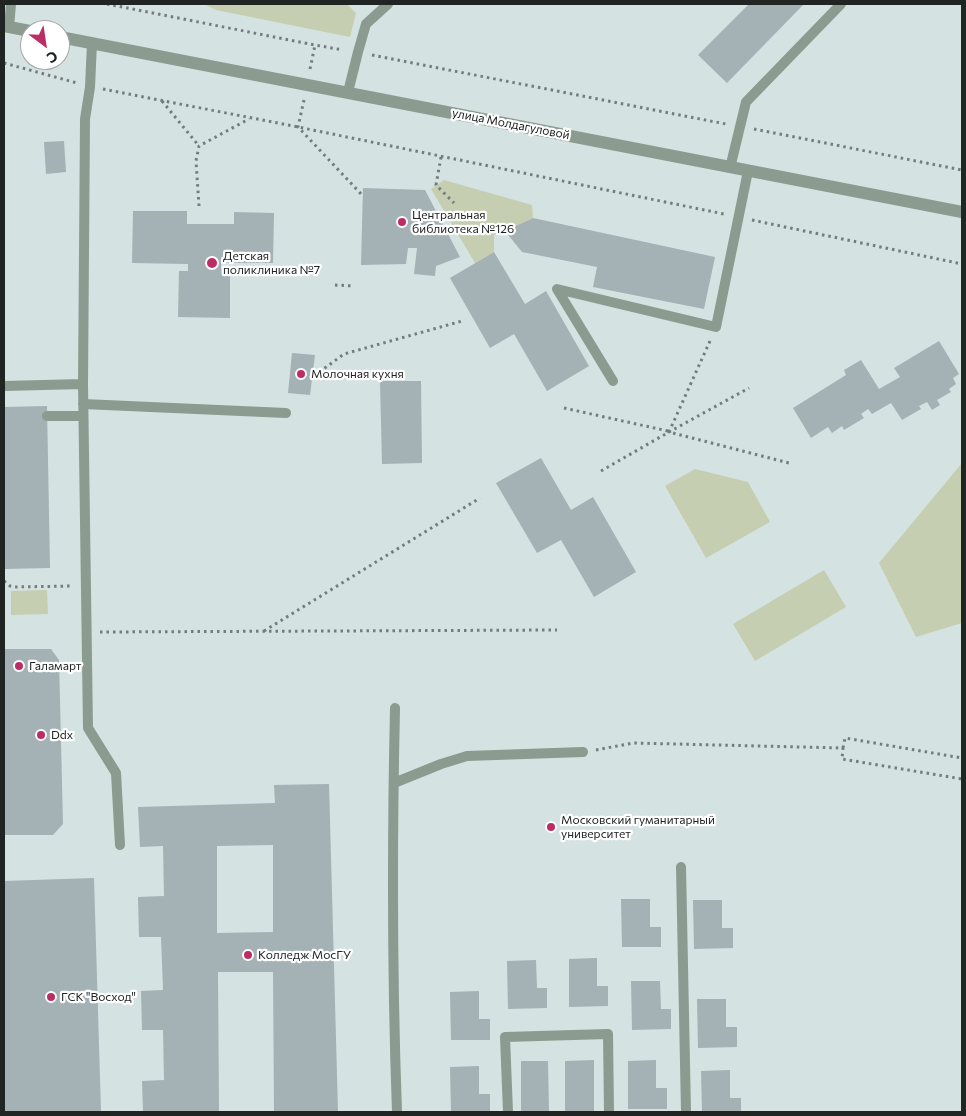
<!DOCTYPE html>
<html>
<head>
<meta charset="utf-8">
<style>
	body { margin:0 }
	#map { position:relative; width:966px; height:1116px; overflow:hidden; background:#d4e2e1; font-family:Commissioner,sans-serif }
	canvas { display:block }
	.frame { position:absolute; inset:0; border:5px solid #202524; pointer-events:none }
	.north { position:absolute; left:20px; top:20px; width:50px; height:50px; box-sizing:border-box; background:#fff; border:1px solid #a6a8a7; border-radius:50%; rotate:149deg; font-size:14px; font-weight:700; line-height:20px; text-align:center; color:#202524 }
	.north::after { content:''; display:block; margin:auto; width:18px; height:22px; background:#ba2e65; clip-path:polygon(50% 0,100% 100%,50% 72%,0 100%) }
</style>
</head>
<body>
<div id="map">
<canvas width="966" height="1116"></canvas>
<div class="frame"></div>
<div class="north">С</div>
</div>
<script>
const g = document.querySelector('canvas').getContext('2d');
g.lineJoin = 'round';
function paint(path, color) {
  g.fillStyle = color;
  g.fill(path, 'evenodd');
}
function trace(path, color, width, dash) {
  g.strokeStyle = color;
  g.lineWidth = width;
  g.lineCap = dash ? 'butt' : 'round';
  g.setLineDash(dash || []);
  g.stroke(path);
}
function label(font, color, halo, rows, align = 'center') {
  g.font = font + ' Commissioner,sans-serif';
  g.lineWidth = 4.5;
  g.setLineDash([]);
  g.textBaseline = 'middle';
  g.strokeStyle = halo;
  g.fillStyle = color;
  for (const [text, x, y, turn = 0] of rows) {
    g.save();
    g.translate(x, y);
    g.rotate((+turn || 0) * Math.PI / 180);
    g.textAlign = isNaN(turn) ? turn : align;
    if (halo) g.strokeText(text, 0, 0);
    g.fillText(text, 0, 0);
    g.restore();
  }
}
paint(new Path2D(`
	M 204,4 L 347,4 L 356,13 L 350,37 L 216,10 Z
	M 444,180 L 532,205 L 533,218 L 505,231 L 494,235 L 494,252 L 475,263 L 431,189 Z
	M 962,463 L 962,623 L 916,637 L 879,563 Z
	M 695,469 L 748,482 L 770,522 L 706,558 L 665,486 Z
	M 824,570 L 846,607 L 755,661 L 733,624 Z
	M 47,590 L 48,614 L 11,615 L 11,591 Z`), '#c6ceb2');
paint(new Path2D(`
	M 749,4 L 804,4 L 727,83 L 698,55 Z
	M 64,141 L 66,172 L 46,174 L 44,142 Z
	M 363,188 L 425,190 L 460,257 L 436,266 L 435,276 L 414,274 L 417,248 L 408,248 L 406,264 L 361,265 Z
	M 133,211 L 187,211 L 187,224 L 234,224 L 234,212 L 274,213 L 273,263 L 221,263 L 221,269 L 230,269 L 230,318 L 178,317 L 179,271 L 188,271 L 188,264 L 132,263 Z
	M 533,218 L 715,257 L 704,309 L 593,287 L 597,267 L 522,252 L 505,231 Z
	M 494,252 L 525,304 L 546,291 L 589,366 L 547,391 L 514,334 L 490,348 L 450,278 Z
	M 939,341 L 959,374 L 953,378 L 956,384 L 949,389 L 951,392 L 937,400 L 940,405 L 932,410 L 927,402 L 919,406 L 921,409 L 902,420 L 891,403 L 872,414 L 868,409 L 861,414 L 864,418 L 844,430 L 842,426 L 832,433 L 828,427 L 811,438 L 793,408 L 846,375 L 844,370 L 861,360 L 879,389 L 900,377 L 894,368 Z
	M 292,353 L 315,355 L 310,395 L 288,393 Z
	M 380,381 L 421,381 L 422,463 L 382,464 Z
	M 47,406 L 50,568 L 4,569 L 4,407 Z
	M 541,458 L 571,510 L 593,497 L 636,572 L 594,597 L 561,540 L 537,553 L 496,483 Z
	M 4,649 L 51,649 L 59,660 L 63,824 L 53,835 L 4,835 Z
	M 329,784 L 338,1112 L 274,1112 L 273,972 L 218,972 L 219,1112 L 143,1112 L 142,1081 L 164,1080 L 163,1030 L 142,1030 L 141,991 L 163,990 L 161,937 L 139,937 L 138,897 L 164,896 L 163,846 L 140,847 L 138,807 L 275,803 L 274,785 ZM 273,845 L 273,932 L 217,933 L 217,846 Z
	M 94,878 L 101,1112 L 4,1112 L 4,881 Z
	M 621,899 L 650,899 L 650,927 L 661,927 L 661,947 L 622,947 Z
	M 693,900 L 722,900 L 722,928 L 733,928 L 733,948 L 694,949 Z
	M 597,958 L 597,986 L 608,986 L 608,1006 L 569,1007 L 569,959 Z
	M 536,960 L 537,988 L 547,988 L 547,1008 L 508,1009 L 507,961 Z
	M 631,981 L 660,981 L 661,1009 L 671,1009 L 671,1029 L 632,1030 Z
	M 479,991 L 479,1019 L 490,1019 L 490,1040 L 451,1040 L 450,992 Z
	M 697,999 L 726,999 L 726,1027 L 737,1027 L 737,1047 L 698,1048 Z
	M 594,1060 L 594,1112 L 565,1112 L 565,1061 Z
	M 656,1060 L 656,1088 L 667,1088 L 667,1109 L 628,1109 L 628,1061 Z
	M 521,1061 L 548,1061 L 549,1112 L 521,1112 Z
	M 479,1066 L 479,1094 L 490,1094 L 490,1112 L 451,1112 L 450,1067 Z
	M 730,1070 L 730,1098 L 741,1098 L 741,1112 L 702,1112 L 701,1071 Z`), '#a4b1b5');
trace(new Path2D(`
	M 107,4 L 315,45 L 343,50
	M 372,55 L 726,124
	M 4,63 L 77,83
	M 310,69 L 315,45
	M 103,89 L 298,127 L 724,214
	M 304,100 L 298,127 L 363,196
	M 162,101 L 199,146
	M 754,129 L 962,170
	M 441,157 L 436,185 L 454,203
	M 199,206 L 196,161 L 199,146 L 249,119
	M 752,220 L 962,264
	M 335,285 L 354,286
	M 710,341 L 669,432 L 789,463
	M 314,376 L 344,354 L 462,321
	M 564,408 L 668,431
	M 601,471 L 669,432 L 749,388
	M 4,581 L 10,586 L 14,587 L 72,586
	M 264,631 L 480,498
	M 100,632 L 557,630
	M 843,748 L 845,738 L 962,758
	M 596,750 L 633,743 L 843,748 L 842,759 L 962,779`), '#747d7c', 3, [2.5, 4]);
trace(new Path2D(`
	M 9,27 L 11,4
	M 92,43 L 90,87 L 85,119 L 83,384 L 88,728 L 116,773 L 120,845
	M 348,92 L 358,52 L 366,24 L 388,4
	M 730,168 L 746,102 L 841,4
	M 613,381 L 557,289 L 716,327 L 748,171
	M 4,386 L 83,384
	M 83,404 L 286,413
	M 47,416 L 83,416
	M 395,708 C 392,842 392,977 397,1112
	M 394,783 L 441,764 L 467,756 L 583,752
	M 681,867 L 686,1112
	M 508,1112 L 505,1037 L 608,1034 L 609,1112`), '#8b9b90', 10);
trace(new Path2D(`
	M 4,26 L 30,31
	M 60,37 L 962,212`), '#8b9b90', 12);
for (const [x, y, r, color] of [
	[402,222,5,"#ba2e65"],
	[212,263,6,"#ba2e65"],
	[301,374,5,"#ba2e65"],
	[19,666,5,"#ba2e65"],
	[41,735,5,"#ba2e65"],
	[551,827,5,"#ba2e65"],
	[248,955,5,"#ba2e65"],
	[51,997,5,"#ba2e65"]
]) {
  const dot = new Path2D();
  dot.arc(x, y, r, 0, 2 * Math.PI);
  g.fillStyle = color;
  g.fill(dot);
  trace(dot, '#fff', 2);
}
label('12px', '#202524', '#fff', [
	["улица Молдагуловой",511,124,11]
]);
label('12px', '#202524', '#fff', [
	["Центральная",412,215],
	["библиотека №126",412,229],
	["Детская",223,256],
	["поликлиника №7",223,270],
	["Молочная кухня",311,374],
	["Галамарт",29,666],
	["Ddx",51,735],
	["Московский гуманитарный",561,820],
	["университет",561,834],
	["Колледж МосГУ",258,955],
	["ГСК \"Восход\"",61,997]
], 'left');
</script>
</body>
</html>
